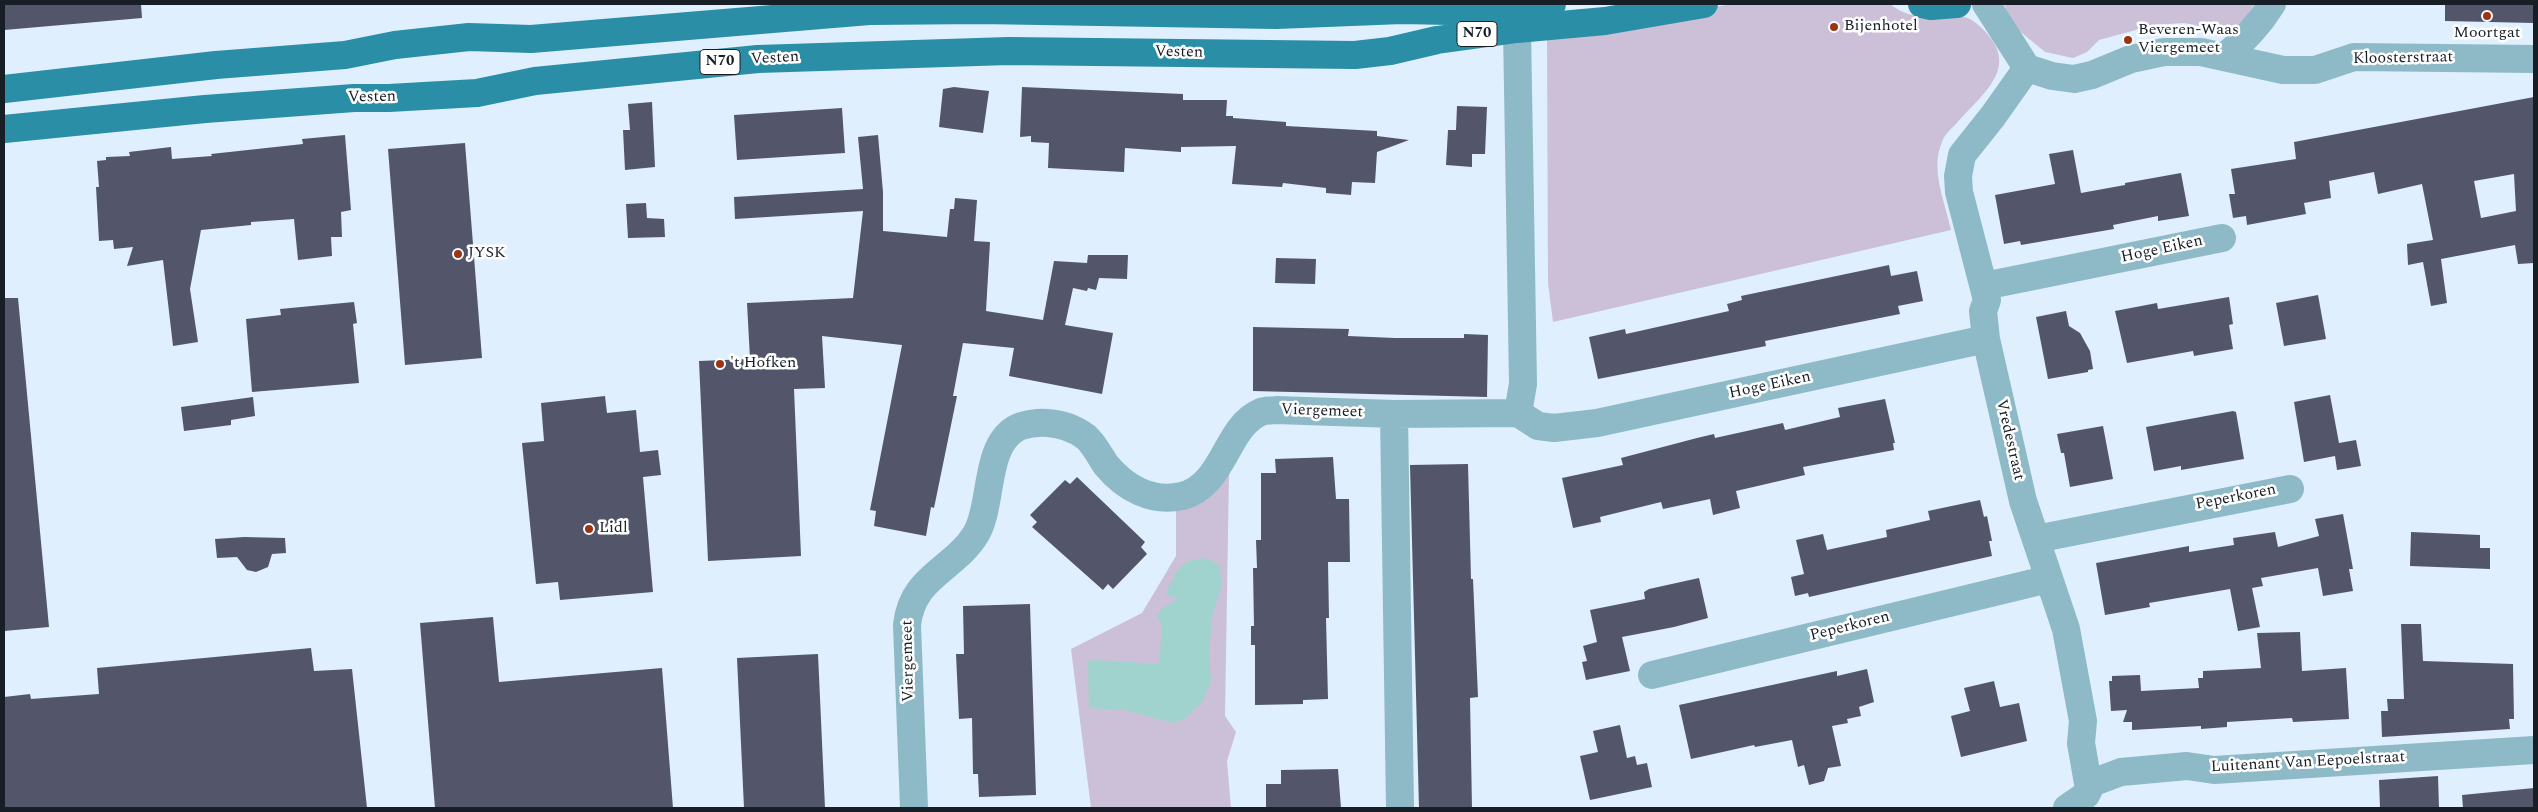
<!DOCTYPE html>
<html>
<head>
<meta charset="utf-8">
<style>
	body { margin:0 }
	#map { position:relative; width:2538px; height:812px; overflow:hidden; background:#dfeffe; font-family:Spectral,serif }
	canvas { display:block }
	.frame { position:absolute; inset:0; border:5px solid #171e25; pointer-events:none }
</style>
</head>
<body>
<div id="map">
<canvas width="2538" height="812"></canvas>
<div class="frame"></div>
</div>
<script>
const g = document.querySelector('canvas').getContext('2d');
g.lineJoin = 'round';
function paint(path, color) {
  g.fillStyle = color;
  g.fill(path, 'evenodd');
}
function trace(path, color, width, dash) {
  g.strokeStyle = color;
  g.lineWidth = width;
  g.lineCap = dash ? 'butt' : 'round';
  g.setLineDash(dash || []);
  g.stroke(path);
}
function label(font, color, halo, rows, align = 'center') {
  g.font = font + ' Spectral,serif';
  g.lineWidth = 5;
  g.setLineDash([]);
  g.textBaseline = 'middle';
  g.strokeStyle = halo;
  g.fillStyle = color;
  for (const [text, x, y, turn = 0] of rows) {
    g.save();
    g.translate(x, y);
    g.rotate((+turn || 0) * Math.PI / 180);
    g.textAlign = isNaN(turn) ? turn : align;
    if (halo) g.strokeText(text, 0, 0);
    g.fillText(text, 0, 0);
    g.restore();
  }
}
paint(new Path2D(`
	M 1731,4 L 1890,4 C 1922,30 1954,5 1976,23 C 2025,64 1986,90 1956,124 C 1951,129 1944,135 1942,142 C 1930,169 1945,202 1951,230 L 1553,322 L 1548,283 L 1547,39 Z
	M 2004,4 L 2254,4 L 2237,34 L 2184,23 L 2154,25 L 2099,40 L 2087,52 L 2073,58 L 2045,52 L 2011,24 Z
	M 1229,472 L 1225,716 L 1236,732 L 1227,761 L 1231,808 L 1091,808 L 1071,649 L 1142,613 L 1176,556 L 1176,509 Z`), '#cbc0d7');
paint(new Path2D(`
	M 1206,558 L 1219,565 L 1222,584 L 1212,616 L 1209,653 L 1211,681 L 1202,702 L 1185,719 L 1173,723 L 1125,710 L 1089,708 L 1088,662 L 1096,660 L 1159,664 L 1162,628 L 1157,615 L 1162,609 L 1178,598 L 1168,596 L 1166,593 C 1178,570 1178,560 1206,558 Z`), '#a1d3ce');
paint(new Path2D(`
	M 4,4 L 141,4 L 142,18 L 4,30 Z
	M 2445,4 L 2534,4 L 2534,23 L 2445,21 Z
	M 954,87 L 989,91 L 983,133 L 939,127 L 943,89 Z
	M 1022,87 L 1183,94 L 1183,100 L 1227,100 L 1226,116 L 1233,116 L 1233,118 L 1286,122 L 1286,126 L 1377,131 L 1377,136 L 1409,140 L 1377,152 L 1375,183 L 1352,182 L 1351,195 L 1326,193 L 1326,188 L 1283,183 L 1282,187 L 1232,184 L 1236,146 L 1181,147 L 1181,152 L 1125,148 L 1124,172 L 1048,168 L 1049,143 L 1031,142 L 1031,136 L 1020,137 Z
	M 2534,97 L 2534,263 L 2518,264 L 2515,245 L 2441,259 L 2447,303 L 2431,306 L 2423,262 L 2408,265 L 2407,244 L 2433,240 L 2422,184 L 2378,194 L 2374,172 L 2329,181 L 2331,198 L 2304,203 L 2306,214 L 2247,225 L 2246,216 L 2233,218 L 2229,194 L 2235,194 L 2231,169 L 2296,159 L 2294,142 ZM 2514,174 L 2516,211 L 2481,218 L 2474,181 Z
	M 652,102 L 655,167 L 625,170 L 623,130 L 630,130 L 628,104 Z
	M 1457,106 L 1487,107 L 1485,154 L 1472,154 L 1472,167 L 1446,165 L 1448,130 L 1456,130 Z
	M 842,108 L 845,153 L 737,160 L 734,115 Z
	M 345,135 L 351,210 L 341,212 L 342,237 L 331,237 L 332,256 L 298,260 L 294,219 L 251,222 L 251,225 L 201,230 L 190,289 L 198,342 L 173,346 L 163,260 L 127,266 L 133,247 L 114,249 L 113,240 L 99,241 L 96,187 L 99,187 L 97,161 L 106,160 L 106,157 L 130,156 L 129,152 L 171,147 L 172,159 L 212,156 L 211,154 L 303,144 L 302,139 Z
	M 878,135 L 883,192 L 883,231 L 947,237 L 950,209 L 954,209 L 955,198 L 977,200 L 974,241 L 990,242 L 986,311 L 1043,320 L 1054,261 L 1087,263 L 1088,255 L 1128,255 L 1127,279 L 1099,278 L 1096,290 L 1088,288 L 1087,291 L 1073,288 L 1065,325 L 1113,333 L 1102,394 L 1009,376 L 1014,348 L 963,343 L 953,396 L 957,396 L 934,508 L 931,507 L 926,536 L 874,526 L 876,511 L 870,510 L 902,345 L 822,336 L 825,388 L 794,389 L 801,556 L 708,561 L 699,361 L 750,359 L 747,303 L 853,298 L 863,211 L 735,219 L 734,197 L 863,189 L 858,137 Z
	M 465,143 L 482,358 L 405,365 L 388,149 Z
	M 2073,150 L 2081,193 L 2125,185 L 2125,183 L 2181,173 L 2189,216 L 2158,221 L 2158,216 L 2113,225 L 2114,229 L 2021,245 L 2020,241 L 2004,244 L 1995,195 L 2055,184 L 2049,154 Z
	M 646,203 L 647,218 L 664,219 L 665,237 L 628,238 L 626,204 Z
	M 1276,258 L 1316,259 L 1315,284 L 1275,283 Z
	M 1889,265 L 1891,276 L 1917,271 L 1923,301 L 1898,306 L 1900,314 L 1765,341 L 1766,346 L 1598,379 L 1589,337 L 1625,329 L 1626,334 L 1729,311 L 1727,304 L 1742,300 L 1741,296 Z
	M 2318,295 L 2326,339 L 2284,346 L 2276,303 Z
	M 2229,297 L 2233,324 L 2229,325 L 2233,349 L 2194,356 L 2193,351 L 2127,363 L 2115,311 L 2157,303 L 2158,309 Z
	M 4,298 L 18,298 L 49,627 L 4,631 Z
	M 354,302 L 357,323 L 353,324 L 359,383 L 252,392 L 246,319 L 281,315 L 280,309 Z
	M 2066,311 L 2069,326 L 2080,333 L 2090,351 L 2093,369 L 2088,370 L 2088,372 L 2048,379 L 2036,317 Z
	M 1253,327 L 1349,329 L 1348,336 L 1395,338 L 1464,338 L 1464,334 L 1488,335 L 1487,397 L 1253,391 Z
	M 2330,395 L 2339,443 L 2356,440 L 2361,466 L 2337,470 L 2335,456 L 2304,462 L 2294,402 Z
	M 605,396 L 607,413 L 636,410 L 640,452 L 658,450 L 661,475 L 643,477 L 653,592 L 560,600 L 558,582 L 536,584 L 522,443 L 544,441 L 541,403 Z
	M 253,397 L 255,416 L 231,420 L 231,425 L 184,431 L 181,407 Z
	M 1885,399 L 1895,443 L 1893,443 L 1894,450 L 1803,467 L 1805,475 L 1736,491 L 1740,508 L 1713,515 L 1710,499 L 1663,509 L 1661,502 L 1600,517 L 1601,522 L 1573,528 L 1562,478 L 1623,465 L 1621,458 L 1697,438 L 1714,434 L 1715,438 L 1783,423 L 1785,430 L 1840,417 L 1838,408 Z
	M 2233,411 L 2236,412 L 2244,459 L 2181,470 L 2181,466 L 2154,471 L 2146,427 Z
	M 2103,426 L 2113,479 L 2070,487 L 2064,453 L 2061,453 L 2057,434 Z
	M 1333,457 L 1336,499 L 1349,499 L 1350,562 L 1328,562 L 1329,618 L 1326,618 L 1328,699 L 1303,700 L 1303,704 L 1255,705 L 1255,645 L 1251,645 L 1251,626 L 1254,626 L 1253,568 L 1257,568 L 1256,540 L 1261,540 L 1261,473 L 1276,473 L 1275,459 Z
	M 1468,464 L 1471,579 L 1473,579 L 1478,697 L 1470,698 L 1472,808 L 1419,808 L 1410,465 Z
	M 1077,477 L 1145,542 L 1141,547 L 1147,554 L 1113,589 L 1108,584 L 1103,590 L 1032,527 L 1037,522 L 1030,515 L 1065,480 L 1070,484 Z
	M 1980,500 L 1984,517 L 1987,516 L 1992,541 L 1989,541 L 1992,556 L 1809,597 L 1808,593 L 1795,596 L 1791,577 L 1804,574 L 1796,540 L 1823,534 L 1827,550 L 1887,537 L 1886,530 L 1930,520 L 1928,511 Z
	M 2343,514 L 2353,569 L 2349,569 L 2353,591 L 2323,596 L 2318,568 L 2261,578 L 2263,586 L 2252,588 L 2260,627 L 2238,631 L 2230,589 L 2149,603 L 2150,607 L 2105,615 L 2096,563 L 2189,546 L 2189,552 L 2234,545 L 2233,538 L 2275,532 L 2278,547 L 2319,536 L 2315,519 Z
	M 2411,532 L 2480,535 L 2480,548 L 2490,548 L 2490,569 L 2410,566 Z
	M 244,537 L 285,538 L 286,553 L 272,554 L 268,567 L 256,572 L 247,570 L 237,557 L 217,558 L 215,539 Z
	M 1699,578 L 1708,618 L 1674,627 L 1622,637 L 1630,671 L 1586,680 L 1582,662 L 1587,661 L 1583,646 L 1597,642 L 1590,610 L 1645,599 L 1644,592 L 1649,589 Z
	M 1030,604 L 1036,795 L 979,797 L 978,774 L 973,774 L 972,718 L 959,719 L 956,654 L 964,654 L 963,606 Z
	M 493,617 L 499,682 L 662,668 L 673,808 L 435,808 L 420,623 Z
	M 2401,624 L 2421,624 L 2423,661 L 2513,664 L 2514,719 L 2509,719 L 2510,729 L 2382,737 L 2381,711 L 2388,711 L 2387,699 L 2404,699 Z
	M 2300,632 L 2302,671 L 2346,668 L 2349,719 L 2293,722 L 2292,718 L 2227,722 L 2227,727 L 2201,729 L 2201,726 L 2132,730 L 2132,722 L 2123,722 L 2127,710 L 2111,711 L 2109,681 L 2112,681 L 2112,676 L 2140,675 L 2141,691 L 2199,688 L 2198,678 L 2203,678 L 2203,671 L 2261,668 L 2257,633 Z
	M 311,648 L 314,671 L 352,669 L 367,808 L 4,808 L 4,697 L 30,694 L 31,699 L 99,694 L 97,668 Z
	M 818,654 L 825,808 L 744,808 L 737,658 Z
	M 1867,669 L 1874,702 L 1859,707 L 1861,716 L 1847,719 L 1848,723 L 1832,726 L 1841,766 L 1828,768 L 1824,781 L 1809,785 L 1804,765 L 1798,767 L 1792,740 L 1755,747 L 1754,745 L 1691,759 L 1679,705 L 1837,671 L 1837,676 Z
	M 1994,681 L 2000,707 L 2019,703 L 2027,741 L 1961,757 L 1951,716 L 1970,711 L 1964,688 Z
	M 1620,725 L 1627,758 L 1635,756 L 1637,765 L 1647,763 L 1652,787 L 1590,800 L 1580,756 L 1598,752 L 1593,731 Z
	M 1338,769 L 1341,808 L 1266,808 L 1266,784 L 1281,784 L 1281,770 Z
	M 2438,776 L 2439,808 L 2380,808 L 2379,780 Z
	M 2534,788 L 2534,808 L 2463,808 L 2462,795 Z`), '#53566a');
trace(new Path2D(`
	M 1986,4 L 2027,68 L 2052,76 L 2074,79 L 2092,75 L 2131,59 L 2164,52 L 2201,52 L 2283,70 L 2315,70 L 2354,57 L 2534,59
	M 1517,29 L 1523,384 L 1518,413
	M 2224,57 C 2243,42 2259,25 2272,4
	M 2027,68 L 1993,116 L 1962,155 L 1958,176 L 1959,192 L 1987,300 L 1983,311 L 1986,339 L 2023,501 L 2066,629 L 2083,721 L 2081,743 L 2089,789 L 2086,795 L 2067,808
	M 1984,286 L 2222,238
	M 1394,414 L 1400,808
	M 2036,539 L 2290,489
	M 1652,675 L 2049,579
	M 2089,784 L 2121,772 L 2187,766 L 2214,770 L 2534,750
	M 914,808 L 907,625 C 912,576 954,570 976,534 C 993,505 984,448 1015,429 C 1023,424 1039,422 1048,423 C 1063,424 1074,428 1086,437 C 1094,444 1100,456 1106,465 C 1125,488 1152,503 1182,496 C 1224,486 1226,426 1261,412 C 1265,410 1272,411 1276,410 L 1394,414 L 1518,413 L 1538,426 L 1554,428 L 1597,423 L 1986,339`), '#8ebac7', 28);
trace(new Path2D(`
	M 1922,4 L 1931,6 L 1957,4
	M 4,89 L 216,65 L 345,55 L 395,45 L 469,37 L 531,39 L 869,11 L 981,10 L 1276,15 L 1402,10 L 1497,12 L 1552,4
	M 4,129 L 205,109 L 354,98 L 389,98 L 477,93 L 535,81 L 758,59 L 1009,51 L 1355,55 L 1390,51 L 1437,40 L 1517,29 L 1605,21 L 1704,4`), '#298ea6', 28);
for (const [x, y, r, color] of [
	[2487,16,5,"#9b3413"],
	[1834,27,5,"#9b3413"],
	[2128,40,5,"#9b3413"],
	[458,254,5,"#9b3413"],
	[720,364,5,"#9b3413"],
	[589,529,5,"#9b3413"]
]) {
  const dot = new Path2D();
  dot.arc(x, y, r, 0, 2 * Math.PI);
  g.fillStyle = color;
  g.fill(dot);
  trace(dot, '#fff', 2);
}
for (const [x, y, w] of [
	[1477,34,40],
	[720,62,40]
]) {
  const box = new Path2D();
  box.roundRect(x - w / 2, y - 12.5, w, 25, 4);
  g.fillStyle = '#fff';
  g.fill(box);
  trace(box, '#171e25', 1);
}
label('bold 15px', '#171e25', null, [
	["N70",1477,34],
	["N70",720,62]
]);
label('16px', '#171e25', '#fff', [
	["Bijenhotel",1844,27],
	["Beveren-Waas",2138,31],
	["Viergemeet",2138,49],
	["Moortgat",2487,34,"center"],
	["JYSK",468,254],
	["'t Hofken",730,364],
	["Lidl",599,529]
], 'left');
label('16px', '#171e25', '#fff', [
	["Vesten",1179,53,1],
	["Vesten",775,59,-3],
	["Kloosterstraat",2403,59,-1],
	["Vesten",372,98,-1],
	["Hoge Eiken",2162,250,-12],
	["Hoge Eiken",1770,386,-12],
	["Viergemeet",1322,412,2],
	["Vredestraat",2009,440,77],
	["Peperkoren",2236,498,-11],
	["Peperkoren",1850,627,-14],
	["Viergemeet",909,661,-91],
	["Luitenant Van Eepoelstraat",2308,763,-3]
]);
</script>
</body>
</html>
